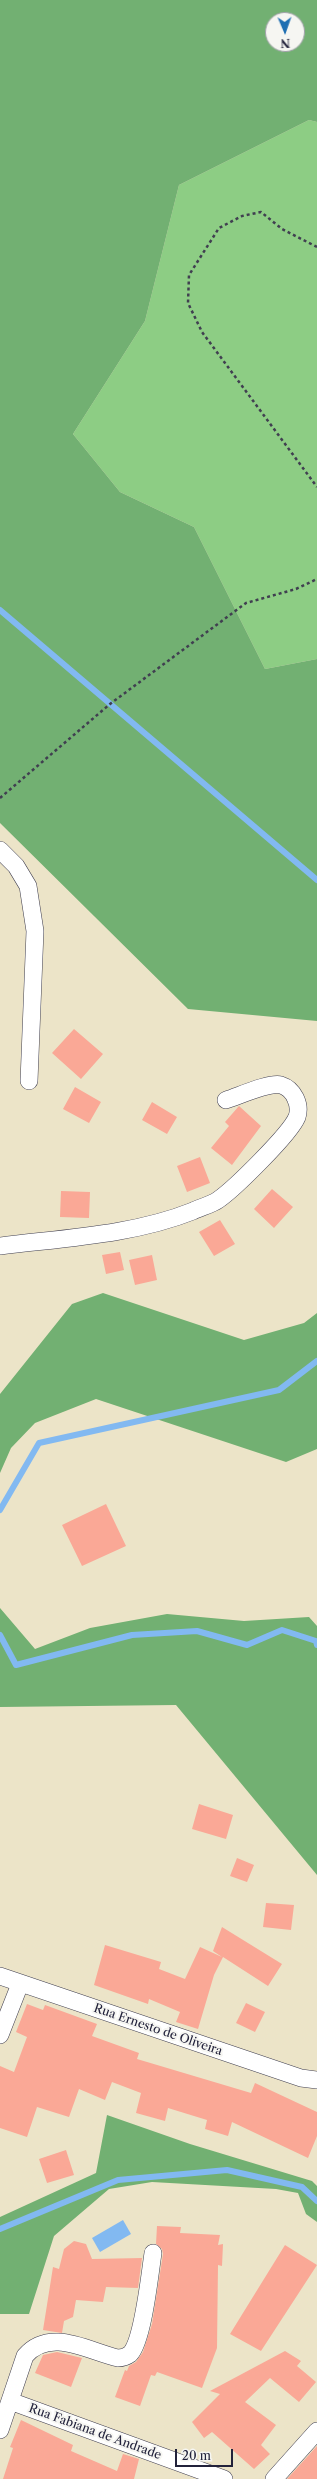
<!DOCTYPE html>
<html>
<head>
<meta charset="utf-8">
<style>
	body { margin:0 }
	#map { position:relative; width:317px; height:2479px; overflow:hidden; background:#ece4c8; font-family:"Libre Caslon Text",serif }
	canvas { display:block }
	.north { position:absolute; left:265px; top:12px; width:40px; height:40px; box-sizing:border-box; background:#f6f6f2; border:1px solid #a1a1a9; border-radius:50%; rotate:178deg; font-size:11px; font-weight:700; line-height:16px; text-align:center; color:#22223b }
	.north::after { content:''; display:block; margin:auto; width:14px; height:18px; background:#1f6fb2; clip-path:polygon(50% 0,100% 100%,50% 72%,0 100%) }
	.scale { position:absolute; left:175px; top:2449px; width:58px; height:18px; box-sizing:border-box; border:2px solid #22223b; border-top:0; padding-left:5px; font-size:12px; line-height:14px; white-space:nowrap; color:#22223b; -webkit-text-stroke:3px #f6f6f2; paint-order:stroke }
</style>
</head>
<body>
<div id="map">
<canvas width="317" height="2479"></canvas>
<div class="north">N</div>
<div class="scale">20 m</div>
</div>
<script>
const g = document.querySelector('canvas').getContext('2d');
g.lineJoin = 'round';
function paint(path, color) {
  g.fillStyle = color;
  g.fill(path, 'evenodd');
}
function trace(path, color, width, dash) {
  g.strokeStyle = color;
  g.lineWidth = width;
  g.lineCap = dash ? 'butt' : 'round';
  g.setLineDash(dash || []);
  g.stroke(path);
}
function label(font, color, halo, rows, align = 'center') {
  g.font = font + ' "Libre Caslon Text",serif';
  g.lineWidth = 4;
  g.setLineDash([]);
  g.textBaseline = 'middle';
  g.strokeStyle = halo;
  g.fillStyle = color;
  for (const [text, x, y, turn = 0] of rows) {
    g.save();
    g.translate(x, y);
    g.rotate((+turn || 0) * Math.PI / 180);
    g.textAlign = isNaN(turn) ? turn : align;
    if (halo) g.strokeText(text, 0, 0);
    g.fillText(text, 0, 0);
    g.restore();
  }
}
paint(new Path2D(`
	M 309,120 L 317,122 L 317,659 L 265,669 L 194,527 L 120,492 L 73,434 L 145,321 L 179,185 Z`), '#8dcd84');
paint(new Path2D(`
	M 0,0 L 317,0 L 317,122 L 309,120 L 179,185 L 145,321 L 73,434 L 120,492 L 194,527 L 265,669 L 317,659 L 317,1021 L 188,1009 L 0,823 ZM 273,20 L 297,20 L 297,44 L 273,44 Z
	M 103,1293 L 244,1340 L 304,1323 L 317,1313 L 317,1449 L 286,1462 L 96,1399 L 35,1423 L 11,1448 L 0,1473 L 0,1394 L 72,1304 Z
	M 0,1608 L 35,1649 L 90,1628 L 167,1614 L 244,1621 L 309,1617 L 317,1626 L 317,1875 L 176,1705 L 0,1707 Z
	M 107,2115 L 190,2144 L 312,2181 L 317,2186 L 317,2222 L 306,2214 L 298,2193 L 276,2189 L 152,2182 L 109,2189 L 54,2236 L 29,2314 L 0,2314 L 0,2217 L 96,2173 Z`), '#72b072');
paint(new Path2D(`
	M 123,2220 L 131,2234 L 100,2252 L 92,2238 Z`), '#82b9f1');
trace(new Path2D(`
	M 0,610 L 317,880
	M 0,1510 L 39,1443 L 279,1390 L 317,1361
	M 0,1635 L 16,1665 L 132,1635 L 197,1631 L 247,1645 L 282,1630 L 316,1641 L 317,1645
	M 0,2229 L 118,2180 L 227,2170 L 302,2187 L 317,2201`), '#82b9f1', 6);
paint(new Path2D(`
	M 74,1029 L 103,1054 L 81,1079 L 52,1053 Z
	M 75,1087 L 101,1102 L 89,1123 L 63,1109 Z
	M 152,1102 L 177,1117 L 167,1134 L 142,1120 Z
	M 239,1106 L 261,1126 L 232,1165 L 211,1148 L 229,1126 L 225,1122 Z
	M 200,1157 L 210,1183 L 187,1192 L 177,1166 Z
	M 272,1189 L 293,1207 L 274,1228 L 254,1209 Z
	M 61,1191 L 90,1192 L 89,1218 L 60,1217 Z
	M 220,1220 L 235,1244 L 214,1256 L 199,1232 Z
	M 120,1252 L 124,1270 L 106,1274 L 102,1255 Z
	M 152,1255 L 157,1280 L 135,1285 L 129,1260 Z
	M 106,1504 L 126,1546 L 82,1566 L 62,1525 Z
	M 199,1804 L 233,1815 L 226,1839 L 192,1829 Z
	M 237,1858 L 254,1865 L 247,1882 L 230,1876 Z
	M 266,1903 L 294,1905 L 291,1930 L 263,1927 Z
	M 222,1927 L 282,1964 L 268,1986 L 223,1957 L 214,1975 L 198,2029 L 176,2022 L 180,2012 L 149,1999 L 148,2004 L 94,1985 L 105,1945 L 161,1962 L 159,1969 L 185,1979 L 200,1947 L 222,1957 L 213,1951 Z
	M 246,2003 L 265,2012 L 255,2032 L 236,2023 Z
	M 27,2004 L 43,2010 L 45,2005 L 97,2024 L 92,2036 L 139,2053 L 137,2059 L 251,2093 L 255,2083 L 317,2112 L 317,2136 L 308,2158 L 232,2122 L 228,2136 L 205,2129 L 207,2120 L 168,2108 L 165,2121 L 136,2113 L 141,2093 L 112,2082 L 105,2100 L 79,2089 L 69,2117 L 37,2107 L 27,2137 L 0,2128 L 0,2066 L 14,2072 L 27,2037 L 16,2032 Z
	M 66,2150 L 74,2175 L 47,2183 L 39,2159 Z
	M 157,2226 L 181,2227 L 180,2233 L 220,2235 L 218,2245 L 223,2244 L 222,2266 L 218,2265 L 217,2348 L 202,2388 L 157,2372 L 155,2376 L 151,2375 L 140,2406 L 115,2397 L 125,2370 L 127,2371 L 129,2366 L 136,2362 L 143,2352 L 152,2324 L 163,2254 L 162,2249 L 156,2244 Z
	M 74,2241 L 86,2244 L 92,2259 L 142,2258 L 138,2288 L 106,2287 L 103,2302 L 76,2300 L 73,2317 L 64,2321 L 62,2333 L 43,2330 L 53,2267 L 59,2269 L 64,2249 Z
	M 285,2245 L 317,2265 L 261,2351 L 230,2334 Z
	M 285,2351 L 301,2361 L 297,2366 L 316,2382 L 299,2402 L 270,2378 L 245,2402 L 276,2425 L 261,2445 L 270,2454 L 254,2469 L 212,2432 L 204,2438 L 192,2422 L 220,2394 L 210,2391 Z
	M 57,2352 L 82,2358 L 71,2387 L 35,2373 L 43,2355 Z
	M 21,2420 L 73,2445 L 71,2451 L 117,2471 L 123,2454 L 139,2459 L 134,2479 L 3,2479 L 13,2448 L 10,2447 Z
	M 317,2446 L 317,2479 L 287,2479 Z`), '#faa896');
const street = new Path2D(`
	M 0,850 L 16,866 L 28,886 L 35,931 L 29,1081
	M 0,1246 C 64,1238 133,1235 193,1211 C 201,1207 211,1205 218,1200 C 234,1189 290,1134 297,1117 C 301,1105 294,1089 281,1085 C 269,1082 239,1096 226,1100
	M 0,1976 L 301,2078 L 317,2080
	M 0,2035 L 20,1984
	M 10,2401 L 224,2479
	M 0,2430 L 25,2356 C 50,2327 88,2351 118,2358 C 123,2358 126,2357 130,2354 C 143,2341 150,2273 153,2253
	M 274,2479 L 317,2431`);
trace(street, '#403f50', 18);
trace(new Path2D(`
	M 317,247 L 282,229 L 261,212 L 242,216 L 219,228 L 189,275 L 188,303 L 202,332 L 317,487
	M 0,798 L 110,704 L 246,603 L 296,589 L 317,579`), '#403f50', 2.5, [3, 3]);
trace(street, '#fff', 17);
label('12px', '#22223b', '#f6f6f2', [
	["Rua Ernesto de Oliveira",158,2030,19],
	["Rua Fabiana de Andrade",95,2432,20]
]);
</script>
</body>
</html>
